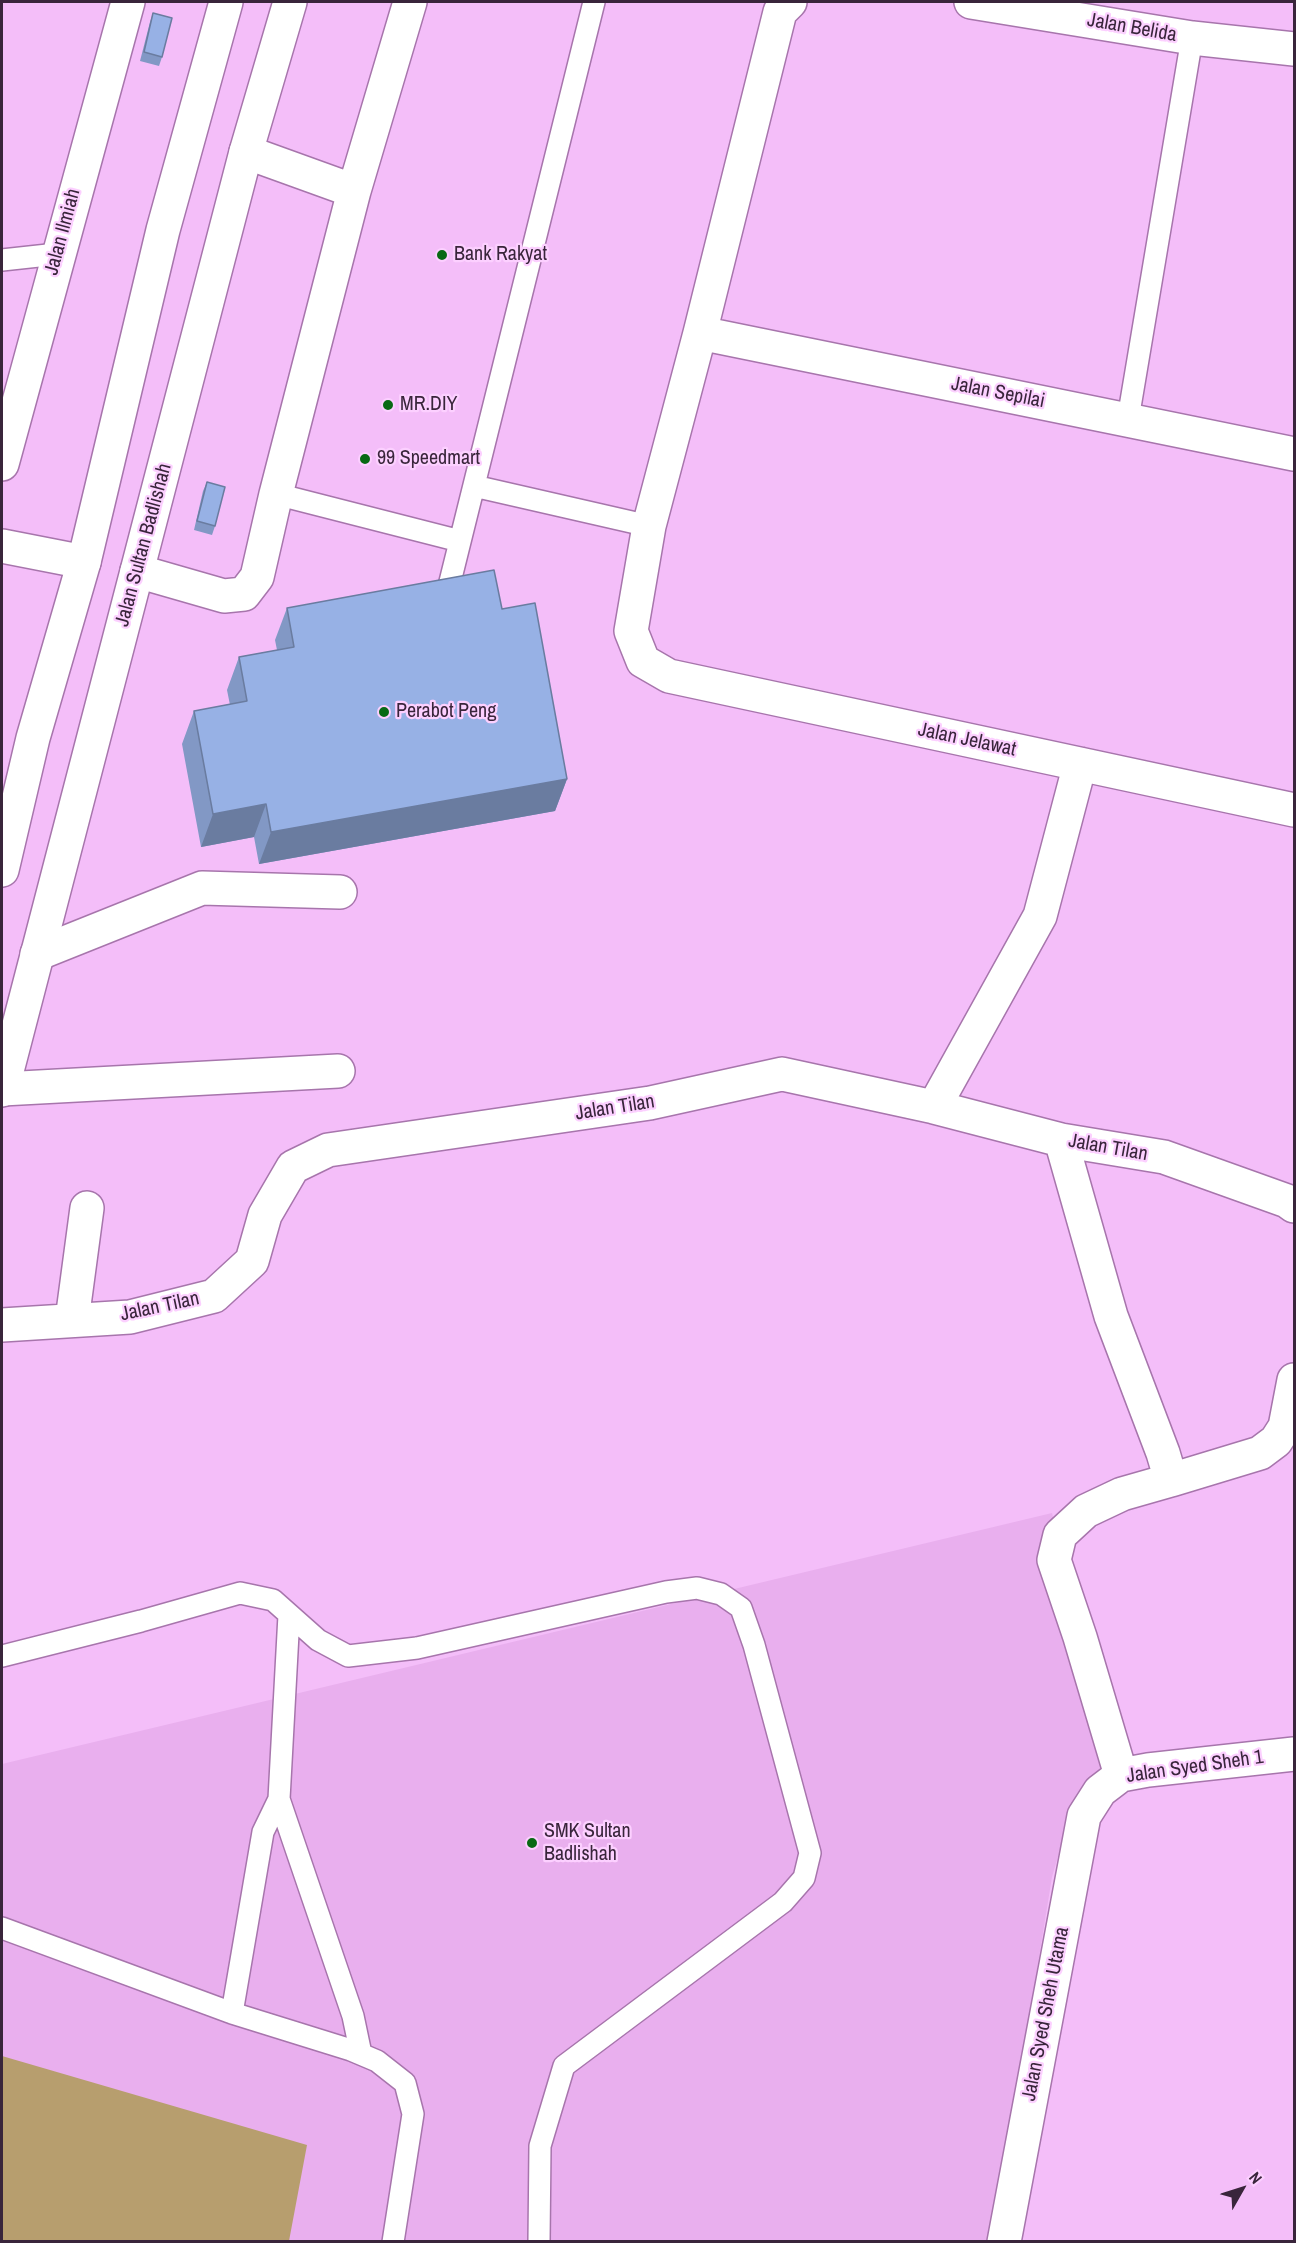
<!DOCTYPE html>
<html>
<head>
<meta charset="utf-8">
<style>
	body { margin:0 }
	#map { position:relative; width:1296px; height:2243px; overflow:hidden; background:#f4bef9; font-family:"Archivo Narrow",sans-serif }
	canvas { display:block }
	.frame { position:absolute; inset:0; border:3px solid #39253b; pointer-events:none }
	.north { position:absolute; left:1212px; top:2159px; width:60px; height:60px; -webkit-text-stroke:4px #fcd0ff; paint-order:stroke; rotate:51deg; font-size:16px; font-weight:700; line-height:24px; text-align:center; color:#39253b }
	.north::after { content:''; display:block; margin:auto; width:21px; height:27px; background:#39253b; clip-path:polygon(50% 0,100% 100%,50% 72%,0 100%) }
</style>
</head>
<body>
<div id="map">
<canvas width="1296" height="2243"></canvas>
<div class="frame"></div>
<div class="north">N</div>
</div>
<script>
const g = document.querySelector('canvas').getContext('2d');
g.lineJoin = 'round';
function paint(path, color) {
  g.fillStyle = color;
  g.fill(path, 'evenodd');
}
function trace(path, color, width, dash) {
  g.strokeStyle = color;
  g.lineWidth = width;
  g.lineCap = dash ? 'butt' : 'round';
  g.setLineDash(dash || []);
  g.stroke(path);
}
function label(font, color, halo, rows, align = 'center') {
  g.font = font + ' "Archivo Narrow",sans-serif';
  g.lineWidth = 4.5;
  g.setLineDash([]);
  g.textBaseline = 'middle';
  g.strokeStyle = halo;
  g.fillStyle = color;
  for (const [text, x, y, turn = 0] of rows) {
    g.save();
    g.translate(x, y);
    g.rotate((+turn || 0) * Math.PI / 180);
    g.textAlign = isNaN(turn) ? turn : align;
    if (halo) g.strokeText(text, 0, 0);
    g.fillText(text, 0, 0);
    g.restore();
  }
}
paint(new Path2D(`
	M 1052,1513 L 1111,1754 L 1072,1809 L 1052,1877 L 993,2242 L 2,2241 L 2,1764 Z`), '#e9afee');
paint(new Path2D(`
	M 2,2056 L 307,2145 L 289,2241 L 2,2241 Z`), '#b79e6e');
const service = new Path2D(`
	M 2,260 L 57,254
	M 1128,419 L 1192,38
	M 474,486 L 649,526
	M 276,494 L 460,541
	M 444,606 L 594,2
	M 2,1656 L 141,1621 L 240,1593 L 273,1600 L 318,1640 L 348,1656 L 417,1648 L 666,1592 L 697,1588 L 721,1594 L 741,1608 L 754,1645 L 810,1853 L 804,1878 L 783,1902 L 564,2066 L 540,2146 L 539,2242
	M 279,1799 L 353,2016 L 361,2054
	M 2,1928 L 232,2013 L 351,2050 L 377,2061 L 405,2083 L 413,2114 L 393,2242
	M 232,2013 L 263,1832 L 279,1799 L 289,1615`);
const minor = new Path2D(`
	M 790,2 L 780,12 L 700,333 L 649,526 L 631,631 L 643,661 L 669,676 L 1294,810
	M 971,2 L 1192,38 L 1294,49
	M 246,152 L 354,191
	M 700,333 L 1294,454
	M 2,464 L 128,2
	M 2,546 L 84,562
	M 137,571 L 224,596 L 244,594 L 257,577 L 276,494 L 354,191 L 410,2
	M 37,954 L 202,888 L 340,892
	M 2,1089 L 338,1071
	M 934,1107 L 1040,916 L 1080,764
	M 1061,1140 L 1111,1316 L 1163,1453 L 1171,1480 L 1122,1494 L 1086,1511 L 1060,1535 L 1054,1560 L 1080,1637 L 1121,1775
	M 72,1320 L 87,1208
	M 2,1325 L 130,1317 L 214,1296 L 252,1261 L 265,1215 L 293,1167 L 328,1150 L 650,1103 L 782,1074 L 934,1107 L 1061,1140 L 1164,1157 L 1287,1201 L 1294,1206
	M 1171,1480 L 1260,1453 L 1276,1441 L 1285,1427 L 1294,1380
	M 1004,2242 L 1084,1816 L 1100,1791 L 1121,1775 L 1148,1770 L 1294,1754`);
const primary = new Path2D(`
	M 2,870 L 33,738 L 84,562 L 163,230 L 226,2
	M 2,1090 L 246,152 L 290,2`);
trace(service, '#a775ac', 24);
trace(minor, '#a775ac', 36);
trace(primary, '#a775ac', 36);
trace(service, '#fff', 21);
trace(minor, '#fff', 33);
trace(primary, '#fff', 33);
paint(new Path2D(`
	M 153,13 L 162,57 L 159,66 L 140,61 L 150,22 Z
	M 207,482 L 215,526 L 212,535 L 194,530 L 203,491 Z
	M 287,608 L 502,609 L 567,779 L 555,811 L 259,864 L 254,837 L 201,847 L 182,744 L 194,711 L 230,705 L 227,690 L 239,657 L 277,650 L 275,640 Z`), '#8298c5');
paint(new Path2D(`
	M 567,779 L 555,811 L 259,864 L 271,832 Z
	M 266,804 L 254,837 L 201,847 L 213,814 Z`), '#6a7ca0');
const building = new Path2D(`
	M 153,13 L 172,18 L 162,57 L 144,52 Z
	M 207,482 L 225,487 L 215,526 L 197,521 Z
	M 494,570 L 502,609 L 535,603 L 567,779 L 271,832 L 266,804 L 213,814 L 194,711 L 247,701 L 239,657 L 294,647 L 287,608 Z`);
paint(building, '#97b1e5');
trace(building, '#6a7ca0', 1.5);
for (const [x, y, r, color] of [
	[442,255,6,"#086914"],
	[388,405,6,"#086914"],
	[365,459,6,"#086914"],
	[384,712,6,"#086914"],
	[532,1843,6,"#086914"]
]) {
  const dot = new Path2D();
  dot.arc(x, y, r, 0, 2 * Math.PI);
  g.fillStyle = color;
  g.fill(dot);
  trace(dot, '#fcd0ff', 2);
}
label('20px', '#39253b', '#fcd0ff', [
	["Jalan Belida",1132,28,10],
	["Jalan Ilmiah",63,232,-75],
	["Jalan Sepilai",998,393,11],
	["Jalan Sultan Badlishah",144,545,-75],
	["Jalan Jelawat",967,740,12],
	["Jalan Tilan",615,1108,-9],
	["Jalan Tilan",1108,1148,10],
	["Jalan Tilan",160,1307,-12],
	["Jalan Syed Sheh 1",1195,1767,-8],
	["Jalan Syed Sheh Utama",1046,2014,-79]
]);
label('20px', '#39253b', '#fcd0ff', [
	["Bank Rakyat",454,255],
	["MR.DIY",400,405],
	["99 Speedmart",377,459],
	["Perabot Peng",396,712],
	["SMK Sultan",544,1832],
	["Badlishah",544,1855]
], 'left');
</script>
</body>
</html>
